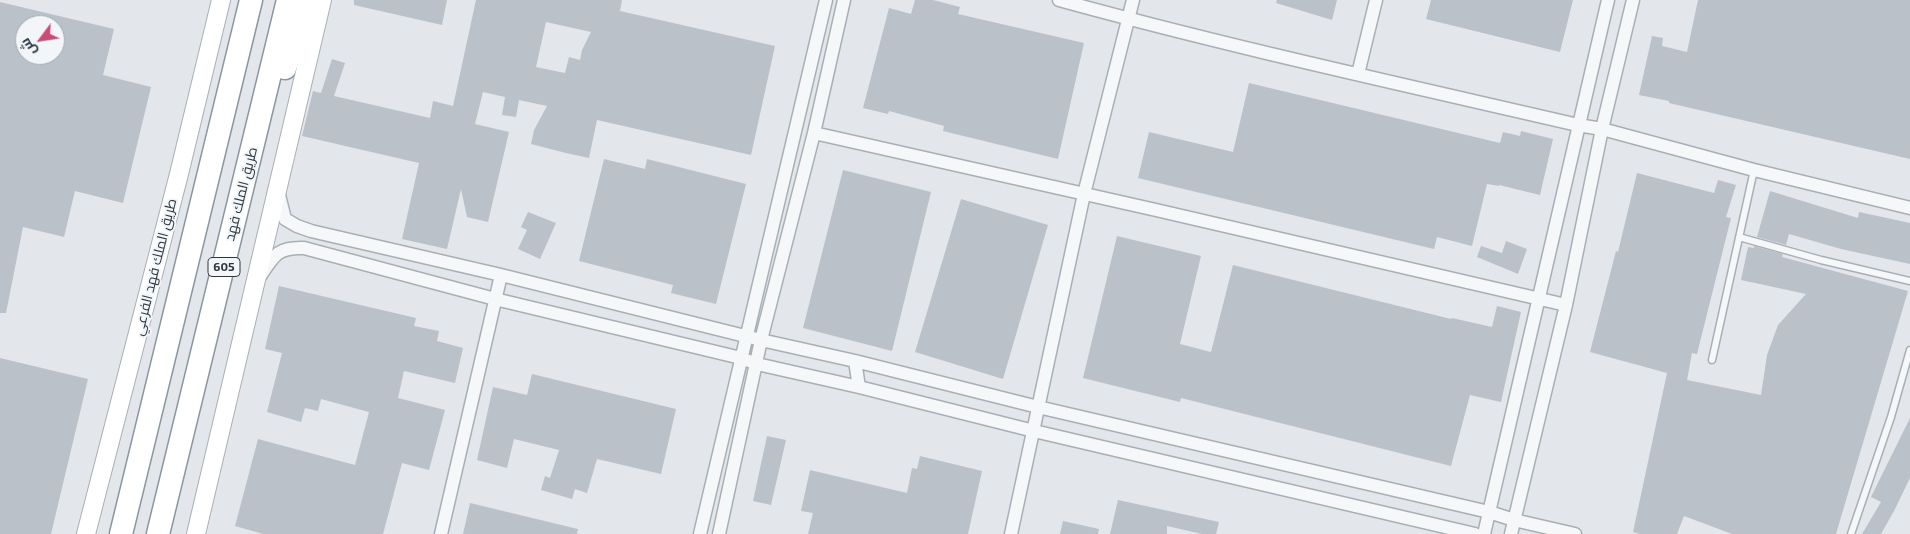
<!DOCTYPE html>
<html>
<head>
<meta charset="utf-8">
<style>
	body { margin:0 }
	#map { position:relative; width:1910px; height:534px; overflow:hidden; background:#e3e7eb; font-family:"Exo 2",Cairo,sans-serif }
	canvas { display:block }
	.north { position:absolute; left:15px; top:15px; width:50px; height:50px; box-sizing:border-box; background:#f2f6f8; border:1px solid #a2aab0; border-radius:50%; rotate:239deg; font-size:14px; font-weight:700; line-height:20px; text-align:center; color:#2b3843 }
	.north::after { content:''; display:block; margin:auto; width:18px; height:22px; background:#cc4b75; clip-path:polygon(50% 0,100% 100%,50% 72%,0 100%) }
</style>
</head>
<body>
<div id="map">
<canvas width="1910" height="534"></canvas>
<div class="north">ش</div>
</div>
<script>
const g = document.querySelector('canvas').getContext('2d');
g.lineJoin = 'round';
function paint(path, color) {
  g.fillStyle = color;
  g.fill(path, 'evenodd');
}
function trace(path, color, width, dash) {
  g.strokeStyle = color;
  g.lineWidth = width;
  g.lineCap = dash ? 'butt' : 'round';
  g.setLineDash(dash || []);
  g.stroke(path);
}
function label(font, color, halo, rows, align = 'center') {
  g.font = font + ' "Exo 2",Cairo,sans-serif';
  g.lineWidth = 4;
  g.setLineDash([]);
  g.textBaseline = 'middle';
  g.strokeStyle = halo;
  g.fillStyle = color;
  for (const [text, x, y, turn = 0] of rows) {
    g.save();
    g.translate(x, y);
    g.rotate((+turn || 0) * Math.PI / 180);
    g.textAlign = isNaN(turn) ? turn : align;
    if (halo) g.strokeText(text, 0, 0);
    g.fillText(text, 0, 0);
    g.restore();
  }
}
paint(new Path2D(`
	M 354,0 L 447,0 L 442,25 L 354,5 Z
	M 476,0 L 622,0 L 620,11 L 775,46 L 751,155 L 597,120 L 589,158 L 566,153 L 531,144 L 534,130 L 547,106 L 519,100 L 516,117 L 502,115 L 505,97 L 483,92 L 475,124 L 509,132 L 488,222 L 467,217 L 461,189 L 447,249 L 402,239 L 419,163 L 302,136 L 313,91 L 321,93 L 332,59 L 345,63 L 334,96 L 430,118 L 433,101 L 453,106 ZM 546,22 L 591,32 L 582,50 L 580,60 L 569,57 L 565,73 L 536,67 Z
	M 915,0 L 933,0 L 960,7 L 958,14 L 1084,43 L 1058,159 L 943,131 L 944,126 L 889,111 L 888,114 L 863,108 L 889,8 L 911,14 Z
	M 1277,0 L 1337,0 L 1332,20 L 1276,3 Z
	M 1431,0 L 1573,0 L 1560,52 L 1426,19 Z
	M 1698,0 L 1910,0 L 1910,159 L 1669,103 L 1669,101 L 1639,95 L 1652,36 L 1663,38 L 1662,46 L 1687,52 Z
	M 0,2 L 114,29 L 103,75 L 151,87 L 123,203 L 75,191 L 64,237 L 23,227 L 6,313 L 0,313 ZM 25,25 L 55,25 L 55,55 L 25,55 Z
	M 1249,83 L 1500,143 L 1503,132 L 1520,136 L 1521,131 L 1553,139 L 1540,195 L 1499,185 L 1499,186 L 1487,184 L 1472,246 L 1437,237 L 1434,249 L 1138,178 L 1149,132 L 1233,152 Z
	M 604,159 L 645,169 L 647,159 L 746,184 L 716,304 L 671,293 L 673,285 L 579,261 Z
	M 843,170 L 931,192 L 892,351 L 803,328 Z
	M 1637,173 L 1714,193 L 1718,180 L 1736,185 L 1726,217 L 1731,218 L 1697,354 L 1692,353 L 1687,380 L 1761,395 L 1767,355 L 1778,325 L 1806,294 L 1741,280 L 1748,247 L 1754,248 L 1754,246 L 1783,254 L 1782,257 L 1908,291 L 1836,534 L 1732,534 L 1684,516 L 1677,534 L 1640,534 L 1633,532 L 1667,373 L 1590,352 L 1616,251 L 1618,252 Z
	M 1770,191 L 1858,218 L 1859,212 L 1910,223 L 1910,264 L 1841,249 L 1789,234 L 1786,245 L 1757,237 Z
	M 961,199 L 1048,225 L 1003,379 L 915,352 Z
	M 528,212 L 556,223 L 540,259 L 518,249 L 527,230 L 521,227 Z
	M 1117,236 L 1201,256 L 1180,344 L 1211,352 L 1233,265 L 1451,319 L 1452,318 L 1492,327 L 1497,306 L 1521,312 L 1501,402 L 1470,395 L 1451,466 L 1181,398 L 1180,402 L 1083,378 Z
	M 1506,241 L 1527,249 L 1518,274 L 1477,257 L 1481,246 L 1502,253 Z
	M 279,286 L 416,318 L 414,326 L 439,331 L 437,341 L 463,348 L 455,383 L 404,371 L 398,398 L 445,410 L 429,470 L 402,463 L 383,534 L 263,534 L 235,526 L 258,439 L 355,465 L 369,412 L 321,399 L 318,411 L 305,408 L 301,422 L 267,412 L 282,353 L 265,349 Z
	M 0,358 L 88,379 L 51,534 L 0,534 Z
	M 532,374 L 676,409 L 661,474 L 597,459 L 587,493 L 575,489 L 572,499 L 541,490 L 545,476 L 550,478 L 559,450 L 514,439 L 507,468 L 477,460 L 493,387 L 527,395 Z
	M 1910,418 L 1910,478 L 1894,511 L 1881,534 L 1862,534 L 1881,502 L 1871,497 Z
	M 767,436 L 786,440 L 771,505 L 753,501 Z
	M 920,456 L 982,471 L 968,534 L 808,534 L 813,513 L 801,511 L 810,470 L 907,493 L 912,468 L 917,469 Z
	M 1118,500 L 1219,522 L 1216,534 L 1202,534 L 1167,526 L 1167,534 L 1110,534 Z
	M 470,503 L 578,529 L 577,534 L 463,534 Z
	M 1063,521 L 1099,529 L 1098,534 L 1060,534 Z`), '#bac1c8');
const service = new Path2D(`
	M 1739,237 L 1821,260 L 1910,281
	M 1712,360 L 1754,170
	M 1851,534 L 1891,417 L 1910,350`);
const minor = new Path2D(`
	M 1059,0 C 1230,47 1405,85 1578,125 L 1602,129 L 1754,170 L 1910,208
	M 1358,74 L 1376,0
	M 814,133 L 1156,210 L 1566,305
	M 278,191 L 285,219 L 297,226 L 311,231 L 501,275 L 761,340 L 855,361 L 1038,407 L 1489,512 L 1514,520 L 1575,534
	M 261,275 C 274,255 278,247 304,248 L 495,299 L 741,358 L 757,364 L 859,387 L 1034,431 L 1475,534
	M 855,361 L 859,387
	M 441,534 L 501,275
	M 700,534 L 826,0
	M 719,534 L 761,340 L 814,133 L 844,0
	M 1011,534 L 1084,194 L 1133,0
	M 1484,534 L 1608,0
	M 1511,534 L 1566,305 L 1602,129 L 1633,0`);
const secondary = new Path2D(`
	M 86,534 L 179,174 L 221,0
	M 196,534 L 322,0`);
const motorway = new Path2D(`
	M 285,68 L 308,0
	M 121,534 L 251,0
	M 158,534 L 288,0`);
trace(service, '#a8afb5', 9);
trace(minor, '#a8afb5', 15);
trace(secondary, '#a8afb5', 20);
trace(motorway, '#8a97a1', 25);
trace(service, '#f5f7f9', 6);
trace(minor, '#f5f7f9', 12);
trace(secondary, '#fff', 18);
trace(motorway, '#fff', 22);
for (const [x, y, w] of [
	[224,267,32]
]) {
  const box = new Path2D();
  box.roundRect(x - w / 2, y - 9.5, w, 19, 4);
  g.fillStyle = '#f2f6f8';
  g.fill(box);
  trace(box, '#2b3843', 1);
}
label('bold 12px', '#2b3843', null, [
	["605",224,267]
]);
label('14px', '#2b3843', '#f2f6f8', [
	["طريق الملك فهد",241,194,-76],
	["طريق الملك فهد الفرعي",155,267,-76]
]);
</script>
</body>
</html>
